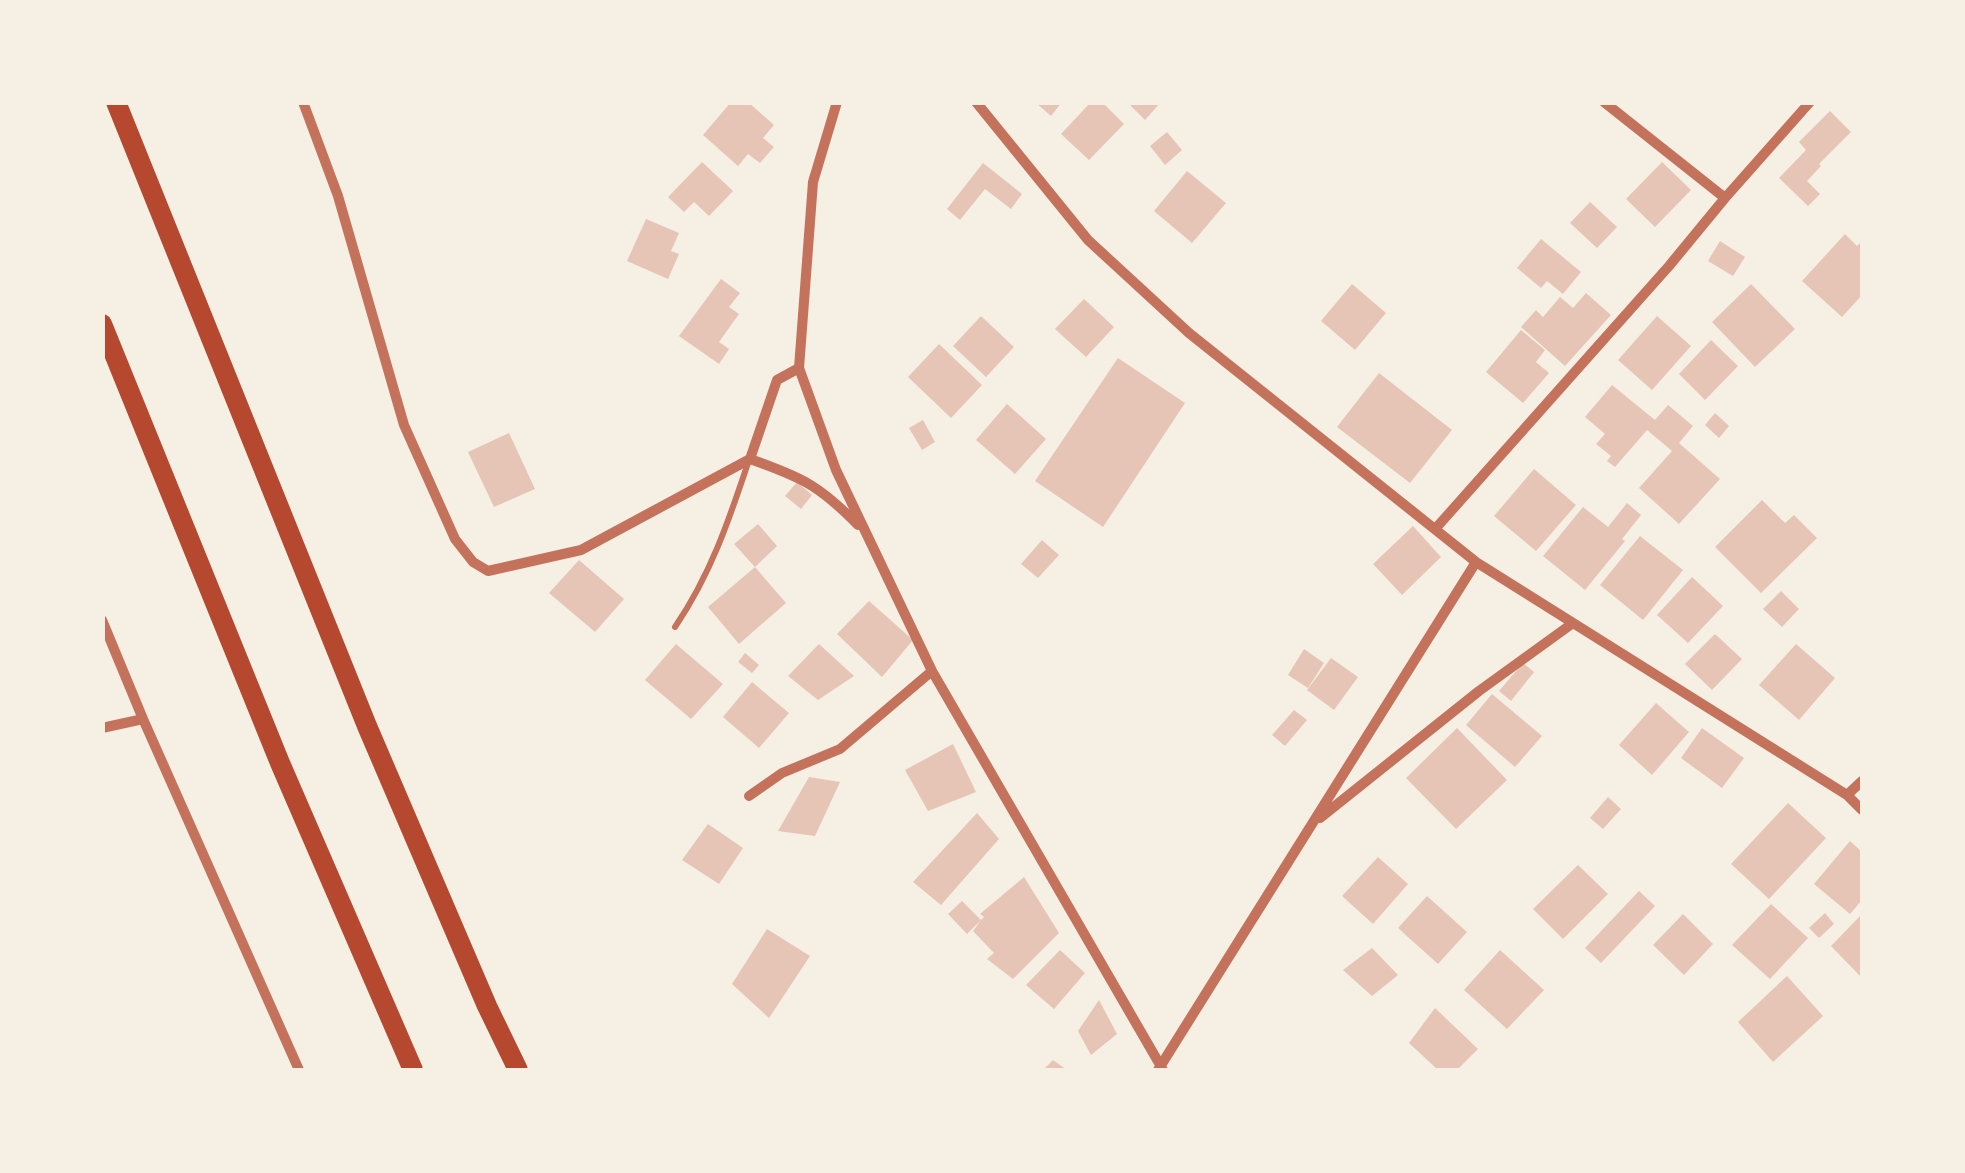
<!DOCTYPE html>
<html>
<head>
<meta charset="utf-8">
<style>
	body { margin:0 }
	#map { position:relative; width:1965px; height:1173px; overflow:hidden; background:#f6efe4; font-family:"Varela Round",sans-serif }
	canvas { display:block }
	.frame { position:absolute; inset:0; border:105px solid #f6efe4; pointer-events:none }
</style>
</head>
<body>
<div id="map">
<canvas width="1965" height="1173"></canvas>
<div class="frame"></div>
</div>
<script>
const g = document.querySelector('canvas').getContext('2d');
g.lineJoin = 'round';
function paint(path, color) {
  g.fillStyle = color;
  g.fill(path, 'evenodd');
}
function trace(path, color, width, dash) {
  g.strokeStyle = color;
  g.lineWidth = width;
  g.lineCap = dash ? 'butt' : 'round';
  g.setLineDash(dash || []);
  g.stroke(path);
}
paint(new Path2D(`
	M 731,102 L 748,102 L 774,125 L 763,138 L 774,147 L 760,163 L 748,154 L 738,166 L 703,135 Z
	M 1035,102 L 1062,102 L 1051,116 Z
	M 1091,102 L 1102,102 L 1124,124 L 1089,160 L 1061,134 Z
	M 1127,102 L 1161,102 L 1145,120 Z
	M 1830,111 L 1851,132 L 1819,164 L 1821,166 L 1807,181 L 1820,194 L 1808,206 L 1779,178 L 1806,150 L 1799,142 Z
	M 1167,132 L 1182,150 L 1165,165 L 1150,146 Z
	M 702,162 L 733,191 L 709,216 L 694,202 L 684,212 L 668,197 Z
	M 1662,162 L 1691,190 L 1655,227 L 1626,199 Z
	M 983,163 L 1022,194 L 1011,209 L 985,189 L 960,220 L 947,209 Z
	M 1187,171 L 1226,203 L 1192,243 L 1154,211 Z
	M 1590,202 L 1617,227 L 1597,248 L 1570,223 Z
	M 646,219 L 679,233 L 671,251 L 679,254 L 668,279 L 627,261 Z
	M 1845,234 L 1857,246 L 1862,241 L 1862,295 L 1842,317 L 1802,281 Z
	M 1541,239 L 1581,272 L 1563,294 L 1547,281 L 1541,288 L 1517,268 Z
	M 1720,241 L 1745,257 L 1733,276 L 1708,261 Z
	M 721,279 L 740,293 L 729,307 L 739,314 L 719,342 L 729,349 L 719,364 L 679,336 Z
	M 1352,284 L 1386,313 L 1355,350 L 1321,321 Z
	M 1751,284 L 1795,329 L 1755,367 L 1712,322 Z
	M 1586,293 L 1611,315 L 1565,366 L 1521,327 L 1536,310 L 1543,317 L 1560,297 L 1573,308 Z
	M 1084,299 L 1114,327 L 1086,357 L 1055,329 Z
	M 981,316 L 1014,347 L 986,377 L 953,346 Z
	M 1657,316 L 1691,346 L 1652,390 L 1618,360 Z
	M 1521,330 L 1545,350 L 1536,362 L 1549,373 L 1523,403 L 1486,372 Z
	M 1711,340 L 1738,366 L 1705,400 L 1679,374 Z
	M 939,344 L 982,385 L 951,418 L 908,377 Z
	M 1118,358 L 1185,403 L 1103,527 L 1035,481 Z
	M 1379,373 L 1452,430 L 1410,483 L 1337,427 Z
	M 1612,385 L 1655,420 L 1668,405 L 1693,426 L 1679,443 L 1720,479 L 1679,524 L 1639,488 L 1672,451 L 1647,430 L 1615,467 L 1607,461 L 1611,456 L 1596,444 L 1605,434 L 1585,417 Z
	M 1007,404 L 1046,439 L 1015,474 L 976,440 Z
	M 1715,413 L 1729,426 L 1719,438 L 1705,425 Z
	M 923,420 L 935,442 L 922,450 L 909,428 Z
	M 509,433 L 535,489 L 494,507 L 468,452 Z
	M 1534,469 L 1576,505 L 1536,551 L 1494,516 Z
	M 797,482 L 812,495 L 801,509 L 785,496 Z
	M 1762,500 L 1785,523 L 1794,515 L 1817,538 L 1761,593 L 1715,547 Z
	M 1627,503 L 1641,515 L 1622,539 L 1625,541 L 1585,590 L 1543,556 L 1583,507 L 1608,527 Z
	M 758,524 L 777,546 L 755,567 L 786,603 L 739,644 L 708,607 L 755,567 L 734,544 Z
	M 1413,526 L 1441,557 L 1402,595 L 1373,564 Z
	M 1640,536 L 1683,570 L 1643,620 L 1600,585 Z
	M 1042,540 L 1059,555 L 1038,578 L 1021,564 Z
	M 579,560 L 624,599 L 595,632 L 549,593 Z
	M 1692,577 L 1723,606 L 1688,643 L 1657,615 Z
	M 1781,591 L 1799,609 L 1782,627 L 1763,609 Z
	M 869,601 L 913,640 L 882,677 L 837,634 Z
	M 1715,634 L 1742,659 L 1712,690 L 1685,664 Z
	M 676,644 L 723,684 L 691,719 L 645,680 Z
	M 819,644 L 854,676 L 818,700 L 788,676 Z
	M 1796,644 L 1835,678 L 1799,720 L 1759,685 Z
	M 1304,649 L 1324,663 L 1308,688 L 1288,675 Z
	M 745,653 L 759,665 L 752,673 L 738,662 Z
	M 1331,658 L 1358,677 L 1334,710 L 1307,690 Z
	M 1523,663 L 1534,672 L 1511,701 L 1499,691 Z
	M 752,682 L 789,713 L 759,748 L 723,717 Z
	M 1492,694 L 1542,736 L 1515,767 L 1466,725 Z
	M 1656,703 L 1689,732 L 1652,775 L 1619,745 Z
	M 1294,710 L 1307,720 L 1285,746 L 1272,735 Z
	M 1457,728 L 1507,780 L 1456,829 L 1406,778 Z
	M 1702,728 L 1744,758 L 1722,788 L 1681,758 Z
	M 953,744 L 976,792 L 928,811 L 905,770 Z
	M 809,777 L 840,782 L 815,836 L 778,831 Z
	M 1608,797 L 1621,809 L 1603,829 L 1590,818 Z
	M 1788,803 L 1826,838 L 1769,899 L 1731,864 Z
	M 977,813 L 999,839 L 941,905 L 913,882 Z
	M 708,824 L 743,848 L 719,884 L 682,860 Z
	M 1850,841 L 1862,852 L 1862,900 L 1850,914 L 1814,884 Z
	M 1378,857 L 1408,884 L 1373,924 L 1342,896 Z
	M 1578,865 L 1608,894 L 1563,939 L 1533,909 Z
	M 1024,877 L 1059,933 L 1013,979 L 987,959 L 994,953 L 973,931 L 981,920 L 967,934 L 948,914 L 962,901 L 981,920 L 984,917 L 980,914 Z
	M 1639,891 L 1655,906 L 1601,963 L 1585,948 Z
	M 1427,896 L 1467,932 L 1438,964 L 1398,928 Z
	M 1771,904 L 1808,938 L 1770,979 L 1732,945 Z
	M 1825,913 L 1834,924 L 1819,938 L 1809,928 Z
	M 1683,914 L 1713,944 L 1684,975 L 1653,945 Z
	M 1862,914 L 1862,978 L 1831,946 Z
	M 767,929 L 810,956 L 769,1018 L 732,984 Z
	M 1372,948 L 1398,975 L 1372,996 L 1343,970 Z
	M 1060,950 L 1085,973 L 1054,1009 L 1026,985 Z
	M 1500,950 L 1544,990 L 1507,1029 L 1464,990 Z
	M 1787,976 L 1823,1016 L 1773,1062 L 1738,1022 Z
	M 1099,1000 L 1117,1034 L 1091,1055 L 1078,1031 Z
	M 1435,1008 L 1478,1049 L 1457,1070 L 1438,1070 L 1409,1043 Z
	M 1053,1060 L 1067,1070 L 1043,1070 Z`), '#e6c5b7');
trace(new Path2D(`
	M 675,627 C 711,574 729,520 749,460`), '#c5725c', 6);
trace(new Path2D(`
	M 303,102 L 338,196 L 404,425 L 455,539 L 473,562 L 488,571 L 581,550 L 750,459 L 777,380 L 799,368
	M 837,102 L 813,182 L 799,368 L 836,470 L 932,671 L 1163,1070
	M 976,102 L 1088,240 L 1189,333 L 1476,562 L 1847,795 L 1862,810
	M 1604,102 L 1725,198
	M 750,459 C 801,477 819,485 858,525
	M 1436,528 L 1669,266 L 1725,198 L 1810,102
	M 102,620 L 143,719 L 299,1070
	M 102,728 L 143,719
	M 1847,795 L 1862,781
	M 749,796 L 782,773 L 840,749 L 932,671
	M 1320,818 L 1479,691 L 1573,623
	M 1158,1070 L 1476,562`), '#c5725c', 10);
trace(new Path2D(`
	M 116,102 L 367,726 L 487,1006 L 518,1070
	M 102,324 L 280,763 L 413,1070`), '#b5482f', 20);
</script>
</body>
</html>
